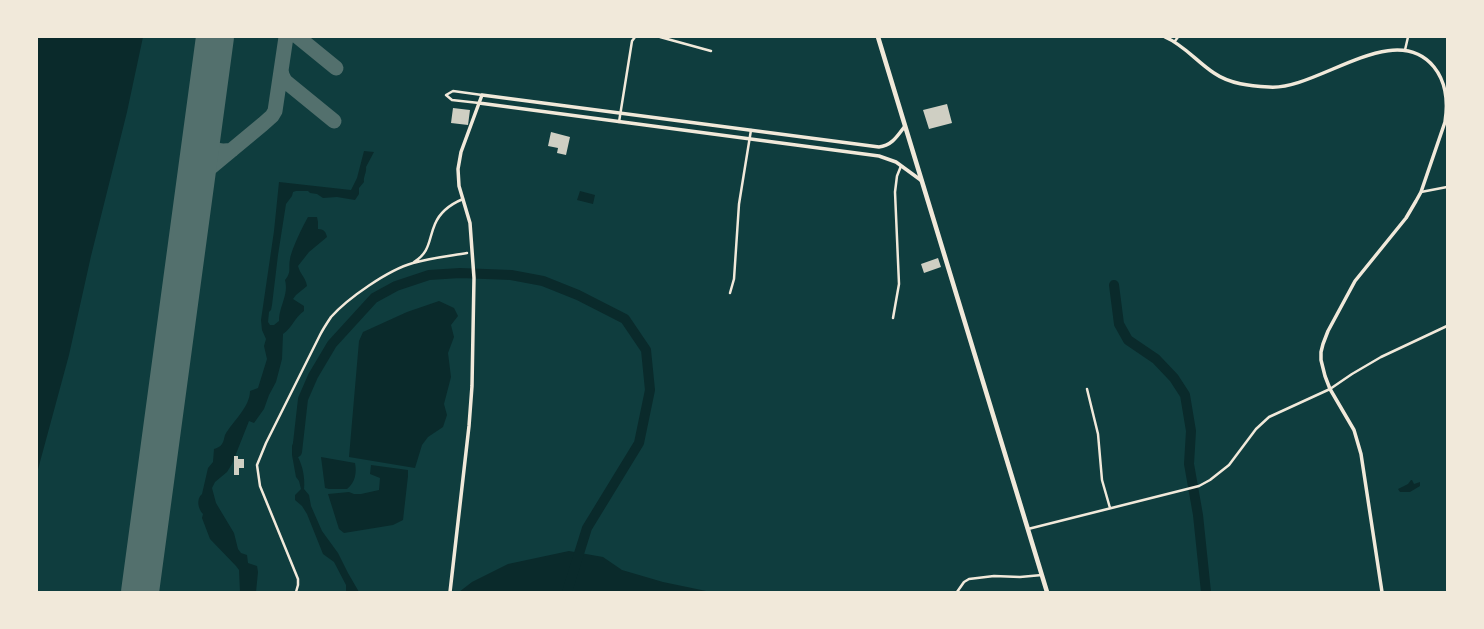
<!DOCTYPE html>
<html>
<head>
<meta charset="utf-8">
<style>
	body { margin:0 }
	#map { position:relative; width:1484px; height:629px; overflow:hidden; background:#0f3d3e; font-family:Rubik,sans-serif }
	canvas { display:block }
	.frame { position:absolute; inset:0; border:38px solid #f1e9da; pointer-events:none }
</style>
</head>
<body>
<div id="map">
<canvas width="1484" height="629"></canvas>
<div class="frame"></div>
</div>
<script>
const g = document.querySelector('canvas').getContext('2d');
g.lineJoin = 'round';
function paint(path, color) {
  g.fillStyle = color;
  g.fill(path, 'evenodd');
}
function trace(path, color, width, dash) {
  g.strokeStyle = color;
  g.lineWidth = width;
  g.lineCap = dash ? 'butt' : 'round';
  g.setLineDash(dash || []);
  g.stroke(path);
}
paint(new Path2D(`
	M 37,37 L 143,37 L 127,112 L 91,256 L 69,355 L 37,473 Z
	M 364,151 L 374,152 L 366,167 C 367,172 363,177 364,182 L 359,188 L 359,194 L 355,200 L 337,197 L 323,198 L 317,194 L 310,193 L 308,191 L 296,191 L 293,192 L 292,196 L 286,204 L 278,255 L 272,305 L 271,310 L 269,312 L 268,322 L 270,325 L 274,325 L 279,321 C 279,306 289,295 285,280 C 292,272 288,268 290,259 C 292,248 303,226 308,217 L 317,217 L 318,222 L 318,229 C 324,229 326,232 327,237 L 309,252 L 298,266 C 300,274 306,278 307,286 L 296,295 L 293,299 L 304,306 L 304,311 C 295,317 292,328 283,334 L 282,359 L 276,382 L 269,395 L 264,409 L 254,423 L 249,421 L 232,464 L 227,472 L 215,482 L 212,488 L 216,503 L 234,533 L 238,549 L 241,553 L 247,555 L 248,563 L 257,566 L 258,572 L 256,592 L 240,592 L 239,570 L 236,566 L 210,539 L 202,518 L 203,514 C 198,509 196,499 202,494 L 208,468 L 213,462 L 214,449 C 217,448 220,447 222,444 C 224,441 224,438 225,435 C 233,421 250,407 250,391 L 258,388 L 267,359 L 264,346 L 266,339 L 262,330 L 261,320 L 274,231 L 279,182 L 351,190 L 357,178 Z
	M 580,191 L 595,195 L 593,204 L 577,200 Z
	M 439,301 L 454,308 L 458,316 L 451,325 L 454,337 L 448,353 L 451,377 L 444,404 L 447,415 L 443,427 L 428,437 L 422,445 L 415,468 L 349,457 L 359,341 L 363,332 L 407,312 Z
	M 300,438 L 301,451 L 298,457 C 303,467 305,478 304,489 L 309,495 L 311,506 L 322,531 L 338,553 L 348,573 L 359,592 L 346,592 L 346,585 L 334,562 L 323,554 L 307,514 L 302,506 L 295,500 L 295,495 L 301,489 L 299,481 L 296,477 L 292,455 L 292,446 L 295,439 Z
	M 321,457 L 355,463 C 357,473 355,483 347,489 L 329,489 L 325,488 Z
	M 371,465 L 408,470 L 408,476 L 403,520 L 393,525 L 344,533 L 339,529 L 328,494 L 349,492 L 354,494 L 361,494 L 379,490 L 380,478 L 370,474 Z
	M 1411,480 L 1412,480 L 1414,484 L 1420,482 L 1420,486 L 1410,492 L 1400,492 L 1398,489 L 1408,484 Z
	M 569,551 L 603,557 L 622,570 L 663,582 L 711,592 L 459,592 L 472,582 L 508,564 Z`), '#0a2a2b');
trace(new Path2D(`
	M 1114,285 L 1119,324 L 1128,340 L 1156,359 L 1174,378 L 1185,395 L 1191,431 L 1189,464 L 1198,515 L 1206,592
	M 297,452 L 303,399 L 313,376 L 332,344 L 374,298 L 396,286 L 429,275 L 460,273 L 511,275 L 543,281 L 578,295 L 625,319 L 646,350 L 650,390 L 639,443 L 587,528 L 567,592`), '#0a2a2b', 10);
trace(new Path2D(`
	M 298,37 L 336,68
	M 281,70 L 282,75 L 285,81 L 334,121
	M 201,136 C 210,149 216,153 232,150
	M 194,190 L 204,173 L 263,124 L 272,116 L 275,111 L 286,37`), '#53706d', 15);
trace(new Path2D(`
	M 140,592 L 215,37`), '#53706d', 38);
paint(new Path2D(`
	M 947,104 L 952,123 L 929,129 L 923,110 Z
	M 453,108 L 470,110 L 468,125 L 451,123 Z
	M 551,132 L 570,137 L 566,155 L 557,153 L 558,148 L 548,146 Z
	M 938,258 L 941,267 L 924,273 L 921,264 Z
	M 234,456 L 238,456 L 238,459 L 244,459 L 244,468 L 239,468 L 239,475 L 234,475 Z`), '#cfcfc3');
trace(new Path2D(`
	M 660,37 L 711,51
	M 1175,41 L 1178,37
	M 1405,50 L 1408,37
	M 479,103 L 452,100 L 446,95 L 453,91 L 482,95
	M 619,122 L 632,41 L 635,37
	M 1421,192 L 1447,187
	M 414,262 C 431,251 428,240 435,224 C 440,212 451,204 463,199
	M 730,293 L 734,279 L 739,204 L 751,130
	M 893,318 L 899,284 L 895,192 L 897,176 L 901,166
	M 1087,389 L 1098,434 L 1102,480 L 1110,508
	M 1028,529 L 1199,486 L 1210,480 L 1229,465 L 1256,429 L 1269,417 L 1330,389 L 1352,374 L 1381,357 L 1447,326
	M 296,592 L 298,585 L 298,579 L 260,486 L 257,465 L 266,443 L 320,335 C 323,329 327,323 331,317 C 348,298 388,270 413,263 C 430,258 449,256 467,253
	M 957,592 L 964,582 L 969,579 L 994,576 L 1020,577 L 1042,575`), '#f1e9da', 2.5);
trace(new Path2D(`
	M 1165,37 C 1184,45 1197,62 1214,73 C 1230,84 1250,86 1269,87 C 1317,91 1394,18 1434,67 C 1446,82 1448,103 1445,122 L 1421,192 L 1416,201 L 1406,218 L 1355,281 L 1328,331 L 1323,344 L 1321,352 L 1321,360 L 1325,376 L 1330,389 L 1354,430 L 1361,454 L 1382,592
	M 479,103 L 879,156 L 896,162 L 922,181
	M 450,592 L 469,426 L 472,386 L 474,278 L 470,223 L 459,186 L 458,169 L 461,152 L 482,95 L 879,147 C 892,146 898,135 905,126`), '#f1e9da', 3.5);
trace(new Path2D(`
	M 878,37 L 1047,592`), '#f1e9da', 4.5);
</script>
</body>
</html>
